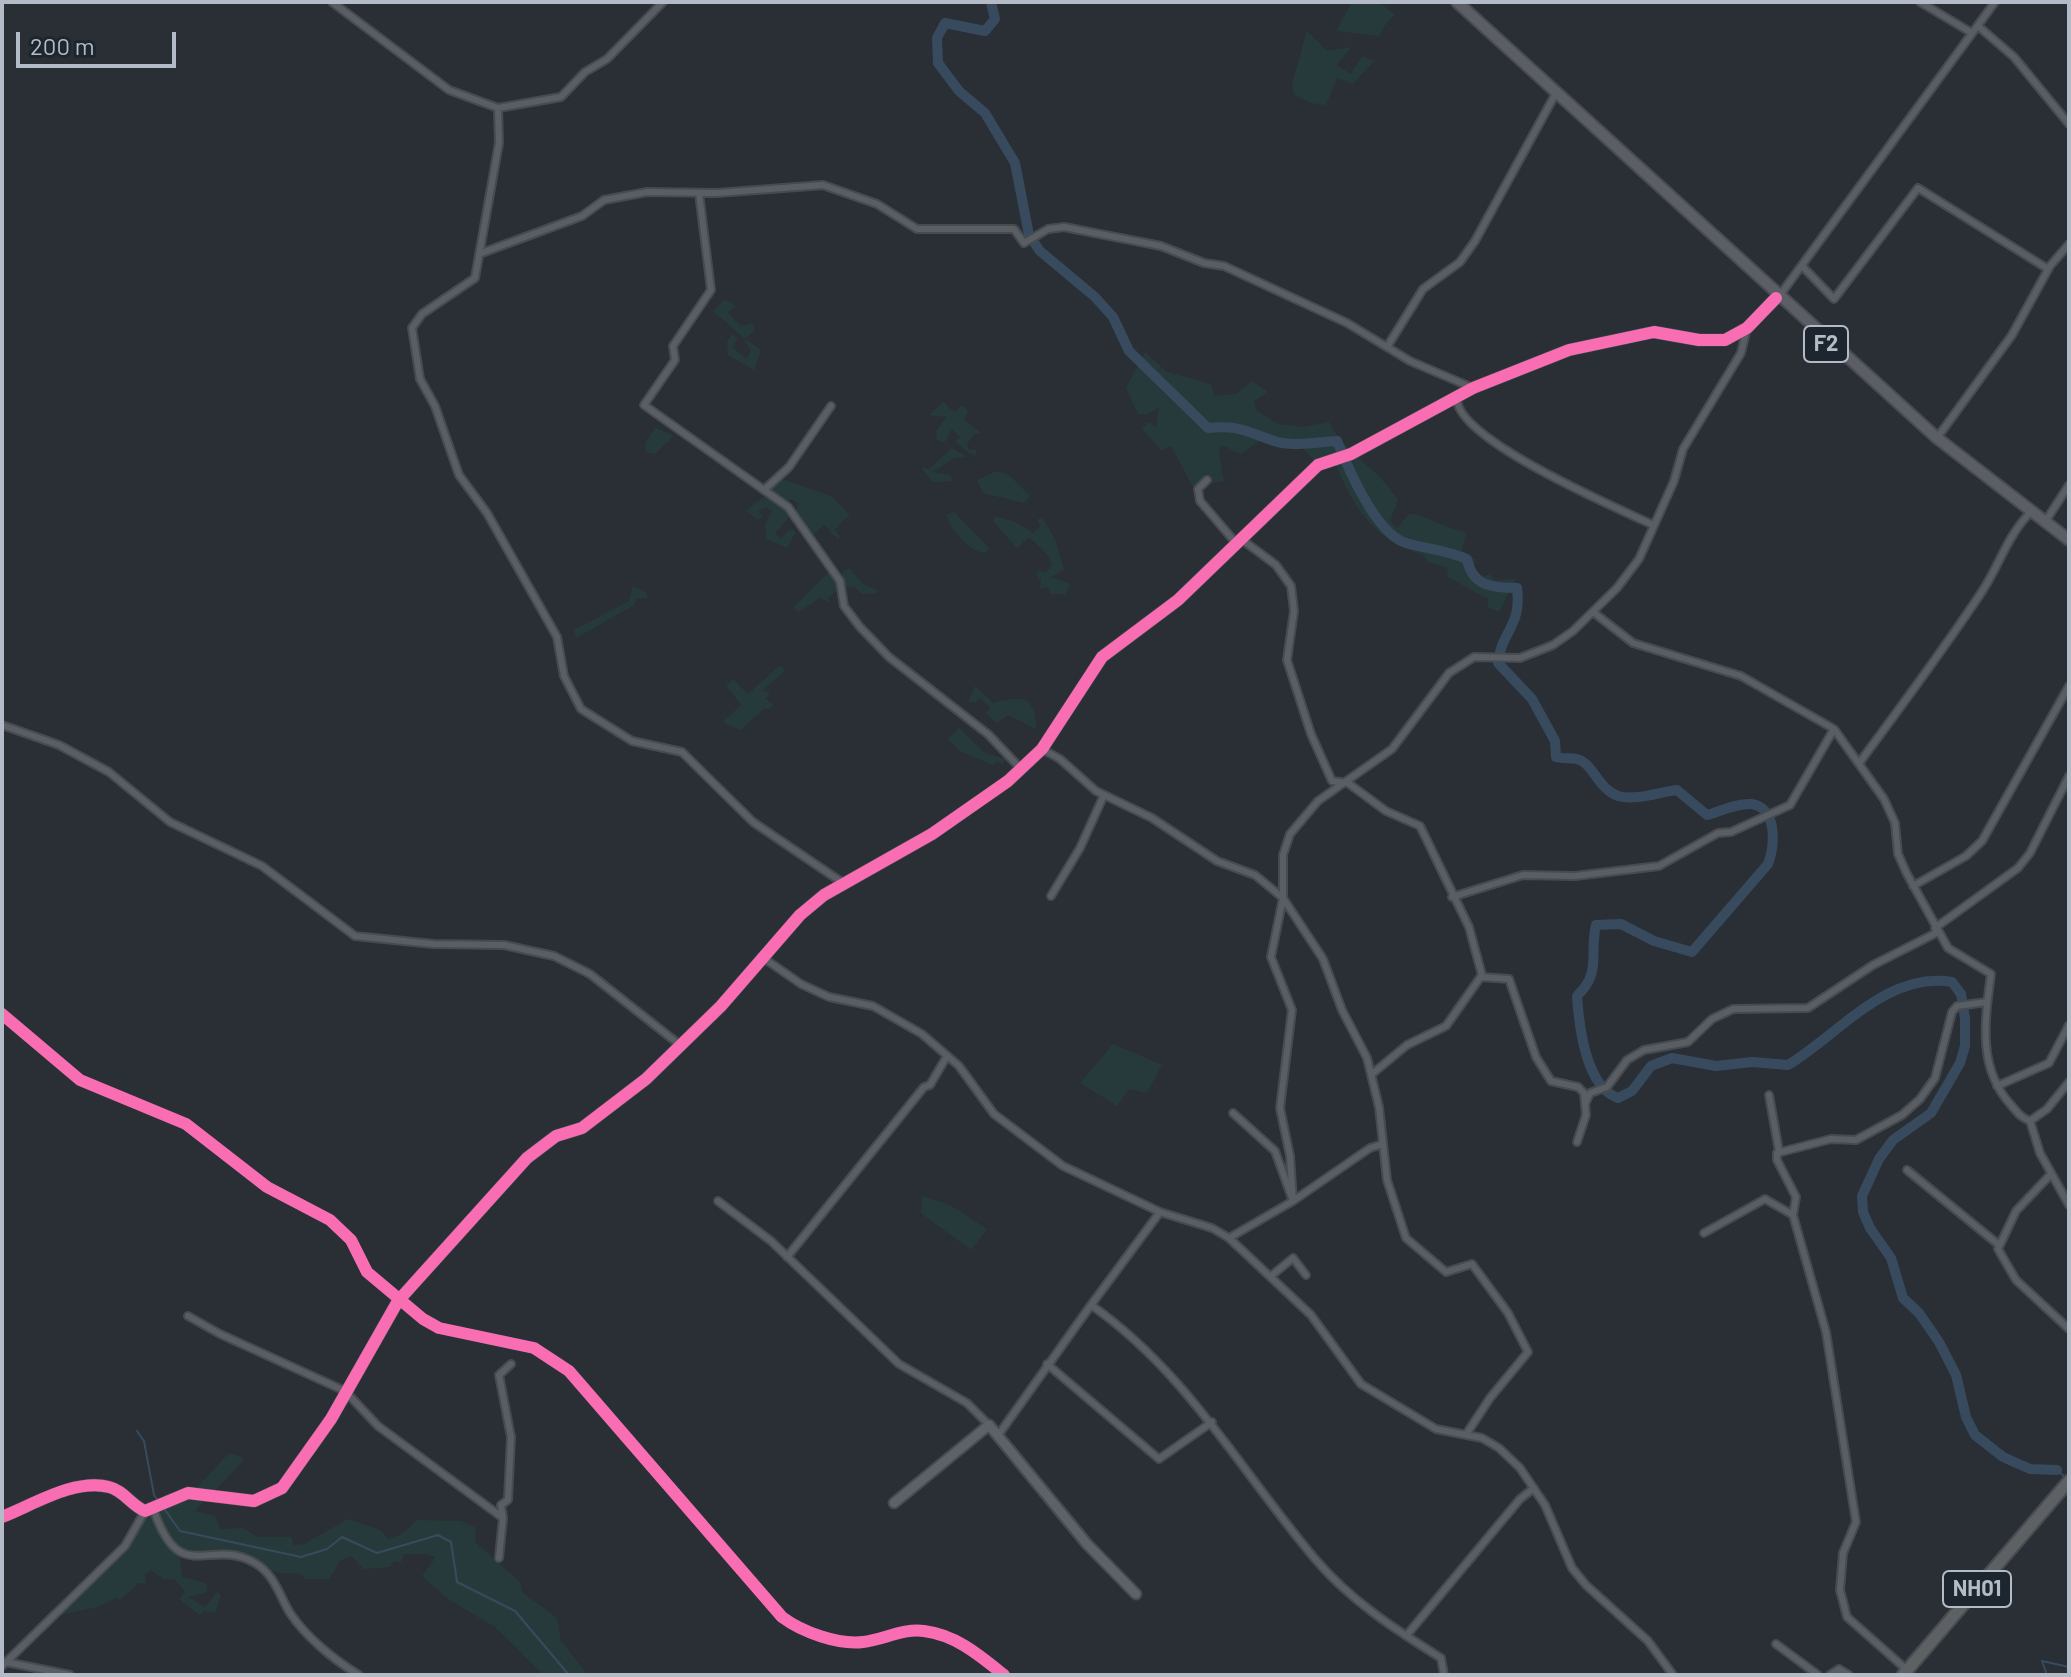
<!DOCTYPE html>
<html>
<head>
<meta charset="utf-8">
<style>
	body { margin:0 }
	#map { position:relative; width:2071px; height:1677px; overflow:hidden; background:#292f35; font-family:Barlow,sans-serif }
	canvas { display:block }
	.frame { position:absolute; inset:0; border:4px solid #b3bcc6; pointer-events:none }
	.scale { position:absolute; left:16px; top:32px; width:160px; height:36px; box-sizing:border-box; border:4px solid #b3bcc6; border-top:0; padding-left:10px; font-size:24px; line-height:28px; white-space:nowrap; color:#b3bcc6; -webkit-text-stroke:6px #1d262f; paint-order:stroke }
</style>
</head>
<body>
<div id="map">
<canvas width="2071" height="1677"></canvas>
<div class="frame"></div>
<div class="scale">200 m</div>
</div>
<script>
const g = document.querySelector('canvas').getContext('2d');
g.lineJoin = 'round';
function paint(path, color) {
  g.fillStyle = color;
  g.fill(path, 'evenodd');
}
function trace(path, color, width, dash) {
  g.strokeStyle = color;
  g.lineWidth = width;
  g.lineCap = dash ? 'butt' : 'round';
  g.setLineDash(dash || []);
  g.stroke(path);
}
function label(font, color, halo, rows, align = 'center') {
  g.font = font + ' Barlow,sans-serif';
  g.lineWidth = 8;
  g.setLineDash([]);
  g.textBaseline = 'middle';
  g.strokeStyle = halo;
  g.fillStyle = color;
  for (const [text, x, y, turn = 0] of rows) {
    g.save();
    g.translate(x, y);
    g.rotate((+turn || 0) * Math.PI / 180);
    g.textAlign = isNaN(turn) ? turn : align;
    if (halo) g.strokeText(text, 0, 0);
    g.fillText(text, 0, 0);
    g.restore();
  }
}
paint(new Path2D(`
	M 1352,2 L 1379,2 L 1395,15 L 1387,22 L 1379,36 L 1336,31 Z
	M 1307,31 L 1327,51 L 1351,47 L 1337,65 L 1350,74 L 1363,56 L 1374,61 L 1353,84 L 1337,78 L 1326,105 L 1310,103 L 1294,94 L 1292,84 Z
	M 725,299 L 736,306 L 728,313 L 741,326 L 752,324 L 755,330 L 745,339 L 713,311 Z
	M 732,334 L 737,338 L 733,348 L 746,358 L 751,351 L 745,342 L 747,340 L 761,350 L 754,370 L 728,355 L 727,342 Z
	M 1145,352 L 1167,372 L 1211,384 L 1214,396 L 1236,394 L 1252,381 L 1268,392 L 1254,401 L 1256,410 L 1278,424 L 1303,427 L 1329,422 C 1345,453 1379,469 1398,500 L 1390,521 L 1397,528 L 1410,513 C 1431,517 1444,529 1466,532 L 1462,551 L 1475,560 L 1474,570 L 1481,578 L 1489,574 L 1495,580 L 1516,579 L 1499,612 L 1488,607 L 1488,599 L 1448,577 L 1447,567 L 1427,562 L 1423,555 C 1373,539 1352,507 1334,459 L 1318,465 L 1302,447 L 1260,440 L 1241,454 L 1221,445 L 1219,454 L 1224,481 L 1193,487 L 1171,446 L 1162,451 L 1142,429 L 1149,422 L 1156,427 L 1159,407 L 1148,414 L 1138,414 L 1126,388 Z
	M 943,402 L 954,412 L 962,406 L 968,411 L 964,420 L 981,433 L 974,434 L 967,444 L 969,450 L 977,450 L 975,457 L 955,442 L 960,437 L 952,429 L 945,442 L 937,440 L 936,431 L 947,417 L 929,415 Z
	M 655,427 L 674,436 L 655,454 L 646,452 L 645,444 Z
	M 952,448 L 967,457 L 955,458 L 932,472 L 950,475 L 953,481 L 932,482 L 921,467 L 929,469 Z
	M 997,471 L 1010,476 L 1030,496 L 1024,503 L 983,493 L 977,480 Z
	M 782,479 L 831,496 L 850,515 L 834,530 L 840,536 L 838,540 L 824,524 L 814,535 L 795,512 L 799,504 L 791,499 L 786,502 L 770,490 Z
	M 767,494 L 791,515 L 775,533 L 781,539 L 790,529 L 796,532 L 787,548 L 767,539 L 765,525 L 772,511 L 766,507 L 759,511 L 762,517 L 758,520 L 746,511 Z
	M 954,512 L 989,548 L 986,553 C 967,551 953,531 946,515 Z
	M 994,516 L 1013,521 L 1034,533 L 1040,526 L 1037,519 L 1043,519 L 1055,539 L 1064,570 L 1051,577 L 1071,584 L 1065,594 L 1050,594 L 1048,587 L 1040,589 L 1041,580 L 1036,575 L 1038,571 L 1046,573 L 1052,564 L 1046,553 L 1029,537 L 1017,548 L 994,522 Z
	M 850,569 L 863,584 L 878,590 L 876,593 L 862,594 L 854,586 L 848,588 L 842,580 L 843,571 Z
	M 830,571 L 840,587 L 828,598 L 831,603 L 820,598 L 799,612 L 794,607 Z
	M 633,586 L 647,593 L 647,598 L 637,598 L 634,605 L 576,638 L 574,630 L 629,601 Z
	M 780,665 L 785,671 L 763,690 L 770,693 L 766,699 L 773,704 L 770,709 L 765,708 L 740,730 L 723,722 L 741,705 L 726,685 L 733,680 L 748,694 Z
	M 975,686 L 993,703 C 1022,695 1036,696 1036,729 L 1008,715 L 997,723 L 986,713 L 990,707 L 980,698 L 975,703 L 968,701 Z
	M 959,728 L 985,753 L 1005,759 L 1003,765 L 997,761 L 993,765 L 960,751 L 948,739 Z
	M 1113,1044 L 1162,1065 L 1147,1093 L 1129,1089 L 1117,1106 L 1080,1083 Z
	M 922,1196 L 950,1205 L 987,1229 L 971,1250 L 921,1213 Z
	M 229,1453 L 245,1459 L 195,1511 L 215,1516 L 220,1529 L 243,1528 L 257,1537 L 291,1537 L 294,1545 L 304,1544 L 348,1519 L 380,1530 L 388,1539 L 402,1534 L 417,1520 L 461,1521 L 476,1528 L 475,1542 L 520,1582 L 522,1592 L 557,1618 L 561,1641 L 588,1675 L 544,1675 L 495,1627 L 448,1599 L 422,1576 L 436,1557 L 427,1554 L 404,1554 L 401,1562 L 394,1561 L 390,1567 L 364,1569 L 351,1556 L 341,1560 L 329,1579 L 306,1579 L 298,1573 C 273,1575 276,1571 256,1561 C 233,1549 204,1552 180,1557 L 182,1577 L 206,1583 L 207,1592 L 188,1597 L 205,1607 L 217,1592 L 221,1595 L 215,1613 L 203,1611 L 200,1615 L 179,1599 L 185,1591 L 174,1579 L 163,1579 L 151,1570 L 145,1574 L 146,1583 L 139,1583 L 120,1600 L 115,1598 L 98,1607 L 59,1615 L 127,1551 L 147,1514 L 187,1498 Z`), '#273a3b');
trace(new Path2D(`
	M 137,1431 L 144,1441 L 154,1495 L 159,1502
	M 2057,1470 L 2065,1477
	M 163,1507 L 180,1531 L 301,1557 L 327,1549 L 342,1537 L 377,1553 L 438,1535 L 451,1542 L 457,1582 L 515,1611 L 569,1675
	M 2047,1675 L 2042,1661 L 2069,1667`), '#384b5e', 2);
trace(new Path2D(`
	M 991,2 L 995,19 L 985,31 L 945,23 L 937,38 L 938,63 L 959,91 L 985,113 L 1015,163 L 1029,235 L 1040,251 L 1095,297 L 1113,317 L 1129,351 L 1208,428 C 1240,425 1245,431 1274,441 C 1292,447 1318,442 1337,441 C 1348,468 1376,534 1406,543 C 1427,549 1446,550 1467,559 C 1472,586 1492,588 1517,588 C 1522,627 1501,631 1498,663 L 1532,699 L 1555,741 L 1556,757 C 1567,760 1576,755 1586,764 C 1597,775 1602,790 1618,796 C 1636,801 1659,792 1677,790 L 1707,815 C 1721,811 1737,803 1751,804 C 1778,807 1775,847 1768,864 L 1692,952 L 1654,941 L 1621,924 L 1596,925 C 1589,955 1602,972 1577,996 C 1579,1026 1586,1087 1618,1098 L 1632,1091 L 1651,1066 L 1672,1058 L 1716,1066 L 1752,1062 L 1788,1065 C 1838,1035 1887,971 1952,982 L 1961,994 L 1965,1018 L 1965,1046 L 1960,1063 L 1931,1113 L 1893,1140 L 1879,1159 L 1862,1196 L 1863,1212 L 1870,1228 L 1891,1258 L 1903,1298 L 1919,1313 L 1939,1342 L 1956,1375 L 1966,1417 L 1975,1435 L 2003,1457 L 2030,1469 L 2057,1470`), '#384b5e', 10);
const street = new Path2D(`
	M 332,2 L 449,90 L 498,108 L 561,97 L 585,72 L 607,59 L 663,2
	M 1920,2 L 1972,33
	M 1978,26 L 2014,57 L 2069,124
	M 498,108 L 499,143 L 475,278 L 422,314 L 412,328 L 420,379 L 435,406 L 459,475 L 487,513 L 557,637 L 564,676 L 581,709 L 632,741 L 682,752 L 753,822 L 843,883
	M 699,193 L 711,290 L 673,346 L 675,360 L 644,405 L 788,507 L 840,581 L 844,606 L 860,627 L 889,657 L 989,735 L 1021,769
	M 479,254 L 582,216 L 604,200 L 647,192 L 717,193 L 823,185 L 877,204 L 917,229 L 1014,229 L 1024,243 L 1048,229 L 1064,227 L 1161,246 L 1204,263 L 1224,266 L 1347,323 L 1410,361 L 1473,388
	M 1803,267 L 1834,299 L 1918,188 L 2048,269
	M 1780,295 L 1995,2
	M 1387,347 L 1423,289 L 1460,262 L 1475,241 L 1556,93
	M 1457,398 C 1455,439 1617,508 1653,525
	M 1937,438 L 2012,335 L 2050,266 L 2069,244
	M 1207,480 L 1198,489 L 1200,501 L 1236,543
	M 764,490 L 789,467 L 831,406
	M 2045,522 L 2069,485
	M 1241,539 L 1276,565 L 1291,586 L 1294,611 L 1287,660 L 1311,734 L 1332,781 L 1348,783 L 1386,811 L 1420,826 L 1469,927 L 1482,975 L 1446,1026 L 1407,1045 L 1372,1074
	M 1593,612 L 1633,643 L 1741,676 L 1834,729 L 1884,799 L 1895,823 L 1898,854 L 1907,874 L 1948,948 L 1991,974 C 1985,1019 1977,1068 2011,1105 C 2017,1112 2021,1118 2030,1121 L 2040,1153 L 2069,1205
	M 2,725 L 59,745 L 109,772 L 170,822 L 262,866 L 355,936 L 433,944 L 504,945 L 554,956 L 590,974 L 680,1045
	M 1042,749 L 1060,759 L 1096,791 L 1152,818 L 1217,861 L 1255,875 L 1283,898 L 1323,959 L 1342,1010 L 1367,1058 L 1379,1107 L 1387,1180 L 1406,1238 L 1446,1272 L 1472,1264 L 1508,1313 L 1528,1352 L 1490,1398 L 1467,1433
	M 1860,762 C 1902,705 1944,649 1983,590 C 1999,565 2007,538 2027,516
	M 1913,886 L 1966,856 L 1982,841 L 2069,686
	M 1051,896 L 1080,848 L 1104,795
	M 1452,897 L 1523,875 L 1575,876 L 1659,866 L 1718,833 L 1731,832 L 1790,805 L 1834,729
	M 1935,928 L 2018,868 L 2030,853 L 2069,776
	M 762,957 L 801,984 L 829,997 L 873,1006 L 922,1034 L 959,1066 L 994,1114 L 1063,1166 L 1160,1212 L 1212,1228 L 1229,1238 L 1311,1315 L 1361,1384 L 1436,1429 L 1482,1438 L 1499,1448 L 1520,1468 L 1545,1505 L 1572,1568 L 1586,1585 L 1648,1641 L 1673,1675
	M 1481,977 L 1509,979 L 1536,1057 L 1551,1081 L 1578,1087 L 1584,1093 L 1586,1115 L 1577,1142
	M 2,1014 L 80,1080 L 186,1124 L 267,1187 L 330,1220 L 351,1240 L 367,1272 L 423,1319 L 439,1328 L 534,1348 L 569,1371 L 782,1617 C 802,1632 838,1645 863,1642 C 883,1640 903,1628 924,1631 C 956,1635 979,1655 1004,1675
	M 1997,1086 L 2049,1063 L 2069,1025
	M 1769,1095 L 1779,1151
	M 1586,1102 L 1590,1093 L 1607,1087 L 1627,1060 L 1644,1050 L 1688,1042 L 1712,1019 L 1733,1009 L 1808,1008 L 1873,965 L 1938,932
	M 2030,1121 L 2047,1109 L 2069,1082
	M 1383,1144 L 1370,1148 L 1293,1201 L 1290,1156 L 1280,1108 L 1292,1010 L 1271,957 L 1283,898 L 1283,855 L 1290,834 L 1318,801 L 1392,749 L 1449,673 L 1474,657 L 1520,658 L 1553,645 L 1573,631 L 1617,588 L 1639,559 L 1674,481 L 1683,449 L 1741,353 L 1747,328
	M 1907,1170 L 1999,1245
	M 2051,1174 L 2016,1211 L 1998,1249 L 2016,1280 L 2069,1329
	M 718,1201 L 771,1241 L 899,1364 L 967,1403 L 989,1425
	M 1160,1212 L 1091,1305 C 1187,1372 1242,1473 1316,1560 C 1351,1601 1396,1630 1441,1658 L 1444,1675
	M 1704,1233 L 1765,1199 L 1793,1215
	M 1229,1238 L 1293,1201 L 1275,1151 L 1233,1113
	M 787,1257 L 924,1087 L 930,1085 L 947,1056
	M 1271,1276 L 1293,1258 L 1306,1275
	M 188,1316 L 220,1334 L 345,1391 L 378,1426 L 503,1518 L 499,1558
	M 1047,1364 L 1159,1459 L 1212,1422
	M 999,1434 L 1091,1305
	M 153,1508 C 180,1589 208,1536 255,1563 C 275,1575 279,1595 290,1613 C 306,1637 334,1660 359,1675
	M 503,1518 L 501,1505 L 508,1500 L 511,1437 L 499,1375 L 511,1364
	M 1406,1636 L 1520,1499 L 1534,1488
	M 1776,1644 L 1818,1675
	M 6,1662 L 70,1675
	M 2,1666 L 125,1546 L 145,1511
	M 1907,1670 L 1847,1617 L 1840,1590 L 1843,1553 L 1856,1522 L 1826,1332 L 1793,1215 L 1796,1197 L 1777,1160 L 1777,1153 L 1831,1139 L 1856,1140 L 1902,1115 L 1920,1099 L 1935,1078 L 1952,1012 L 1957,1006 L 1987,1002
	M 1830,1675 L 1839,1669 L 1849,1675`);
const secondary = new Path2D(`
	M 894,1503 L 989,1425 L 1087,1544 L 1136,1594
	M 2,1517 C 33,1505 75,1478 109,1487 C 123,1490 132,1506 145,1511 L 188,1493 L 254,1501 L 282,1488 L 331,1419 L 398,1301 L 527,1158 L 556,1136 L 582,1128 L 646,1079 L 721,1006 L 800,915 L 824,895 L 932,834 L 1008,781 L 1042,749 L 1102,657 L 1178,600 L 1318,465 L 1351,454 L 1473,388 L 1569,350 L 1654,332 L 1699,340 L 1725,340 L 1747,328 L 1776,298`);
const primary = new Path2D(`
	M 1457,2 L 1937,438 L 2069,540`);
const highway = new Path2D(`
	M 1903,1675 L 2069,1481`);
trace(street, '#474b50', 10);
trace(secondary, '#474b50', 13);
trace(primary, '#474c52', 14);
trace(highway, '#464b51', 15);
trace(street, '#585e63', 6);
trace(secondary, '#5d6168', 9);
trace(primary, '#5b5f65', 10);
trace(highway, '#5d6163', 11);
trace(new Path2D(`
	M 2,1014 L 80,1080 L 186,1124 L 267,1187 L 330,1220 L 351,1240 L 367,1272 L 423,1319 L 439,1328 L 534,1348 L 569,1371 L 782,1617 C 802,1632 838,1645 863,1642 C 883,1640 903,1628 924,1631 C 956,1635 979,1655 1004,1675
	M 2,1517 C 33,1505 75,1478 109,1487 C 123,1490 132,1506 145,1511 L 188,1493 L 254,1501 L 282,1488 L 331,1419 L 398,1301 L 527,1158 L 556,1136 L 582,1128 L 646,1079 L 721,1006 L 800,915 L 824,895 L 932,834 L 1008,781 L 1042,749 L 1102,657 L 1178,600 L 1318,465 L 1351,454 L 1473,388 L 1569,350 L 1654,332 L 1699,340 L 1725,340 L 1747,328 L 1776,298`), '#f96db3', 12);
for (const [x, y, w] of [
	[1826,344,44],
	[1977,1589,68]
]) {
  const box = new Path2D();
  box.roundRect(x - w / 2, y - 18, w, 36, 6);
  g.fillStyle = '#1d262f';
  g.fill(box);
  trace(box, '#b3bcc6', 2);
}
label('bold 22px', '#b3bcc6', null, [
	["F2",1826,344],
	["NH01",1977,1589]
]);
</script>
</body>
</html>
